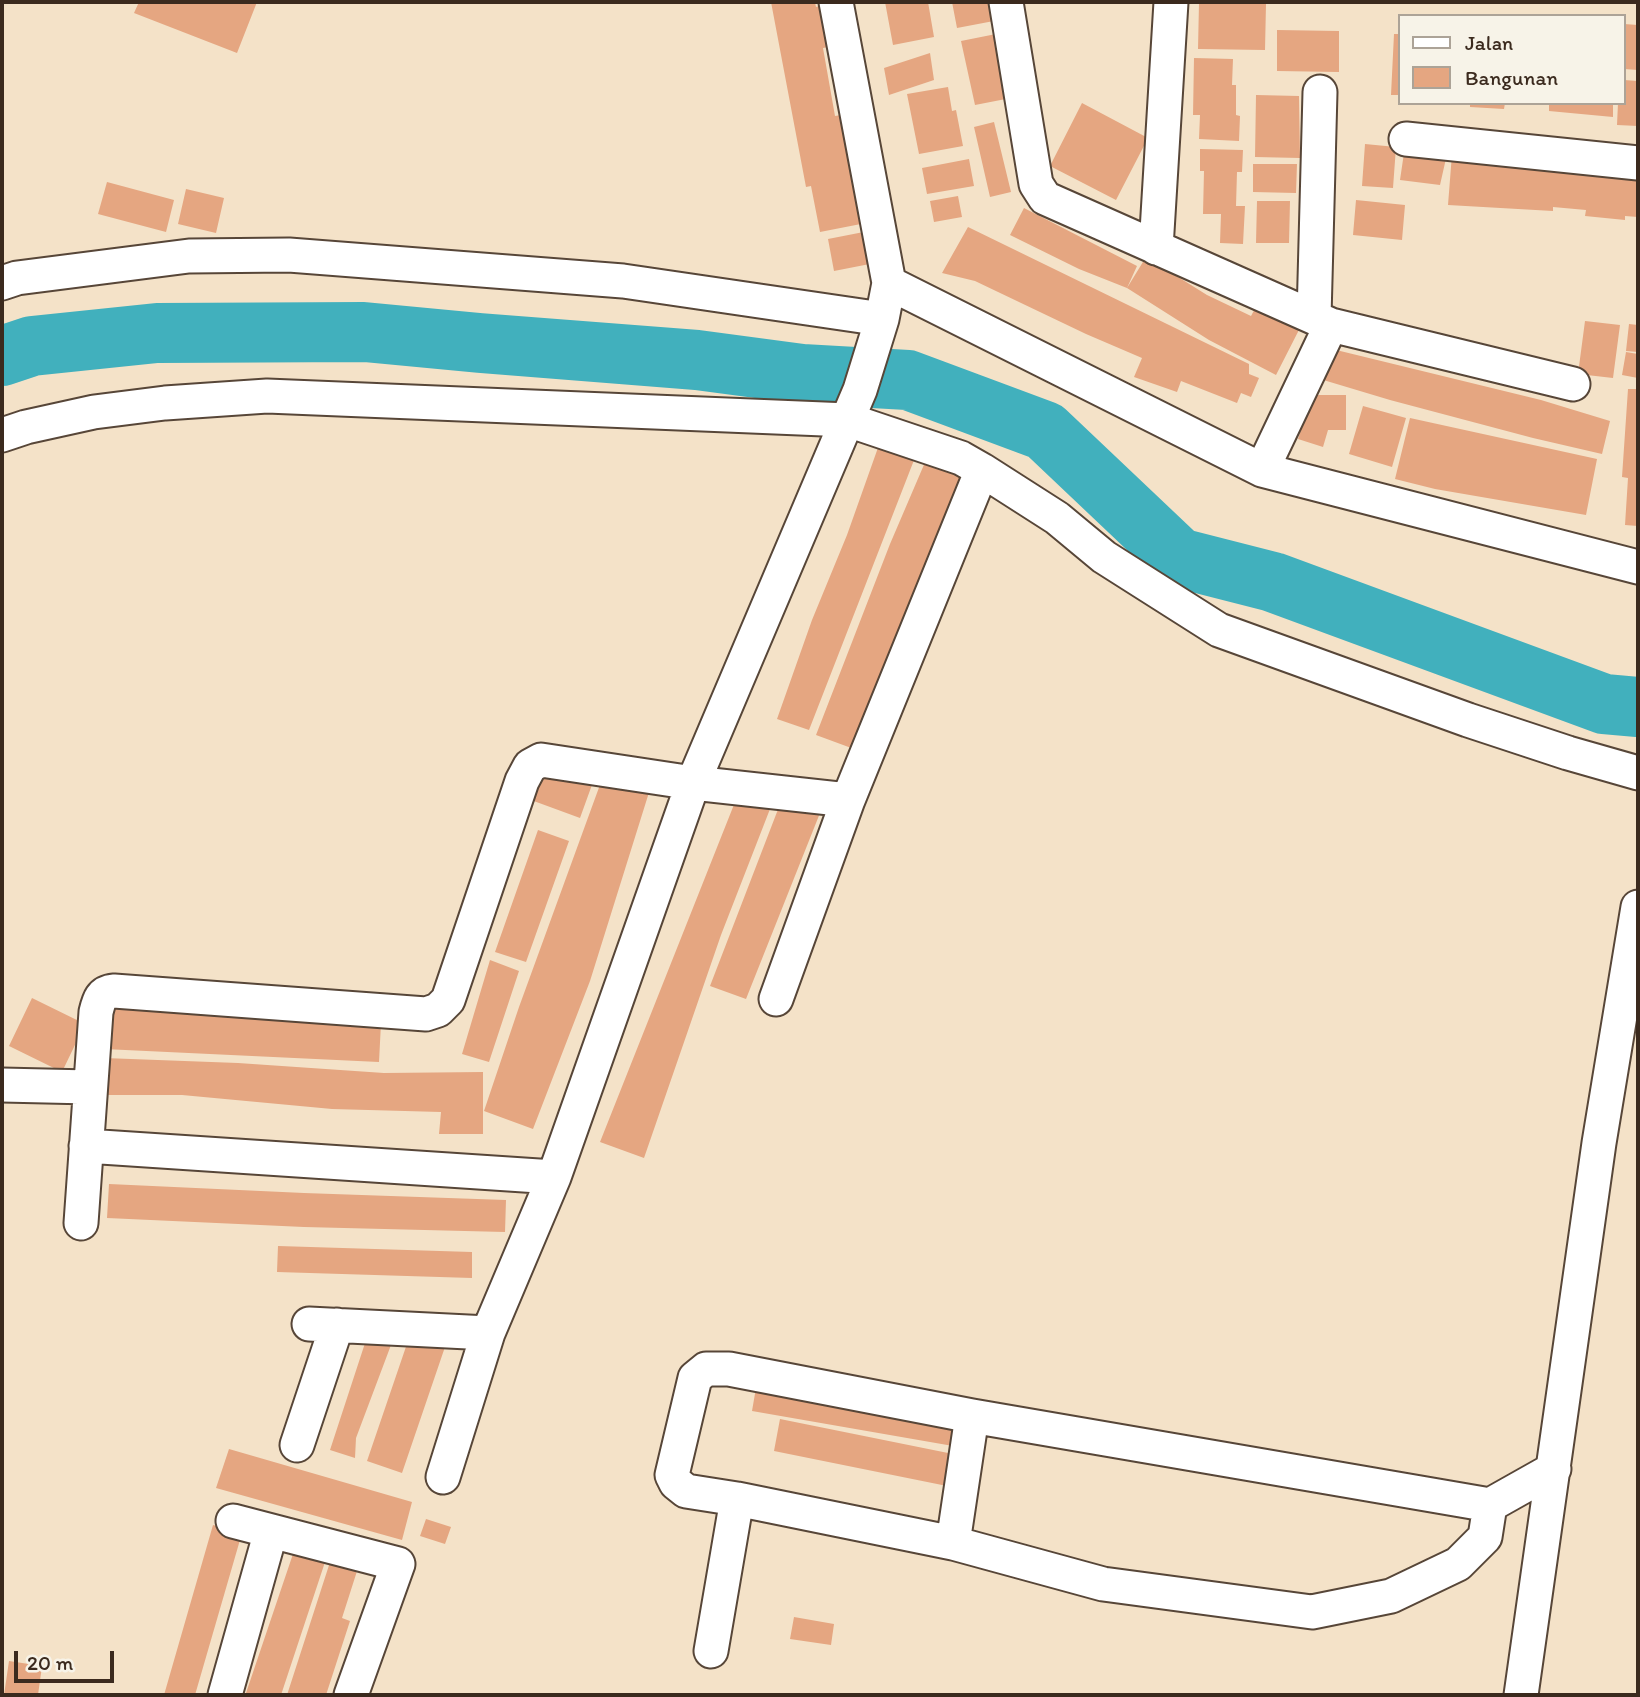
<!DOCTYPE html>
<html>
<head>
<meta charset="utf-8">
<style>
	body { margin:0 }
	#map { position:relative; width:1640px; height:1697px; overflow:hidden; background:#f4e2c8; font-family:Itim,sans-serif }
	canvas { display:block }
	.frame { position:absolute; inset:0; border:4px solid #3b2a1e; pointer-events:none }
	.legend { position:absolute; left:1398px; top:14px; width:228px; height:91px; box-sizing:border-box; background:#f7f3e8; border:2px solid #aca397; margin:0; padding:9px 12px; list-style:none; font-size:21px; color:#3b2a1e }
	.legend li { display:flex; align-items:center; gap:14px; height:35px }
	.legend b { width:35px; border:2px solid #aca397 }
	.scale { position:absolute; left:14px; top:1651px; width:100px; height:32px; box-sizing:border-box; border:4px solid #3b2a1e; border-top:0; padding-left:9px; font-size:21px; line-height:24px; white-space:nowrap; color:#3b2a1e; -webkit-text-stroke:5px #f7f3e8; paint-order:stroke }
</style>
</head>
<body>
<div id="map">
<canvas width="1640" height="1697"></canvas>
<div class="frame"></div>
<ul class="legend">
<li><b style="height:9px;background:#fff"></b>Jalan</li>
<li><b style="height:19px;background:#e5a681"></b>Bangunan</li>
</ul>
<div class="scale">20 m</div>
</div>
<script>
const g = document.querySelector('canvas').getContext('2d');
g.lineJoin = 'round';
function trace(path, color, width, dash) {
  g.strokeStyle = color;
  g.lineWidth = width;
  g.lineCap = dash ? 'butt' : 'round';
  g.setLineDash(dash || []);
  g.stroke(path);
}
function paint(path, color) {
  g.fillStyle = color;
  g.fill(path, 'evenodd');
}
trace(new Path2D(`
	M 2,356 L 32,346 L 157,333 L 364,332 L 480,343 L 697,360 L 802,374 L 908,380 L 1045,431 L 1179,558 L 1273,582 L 1604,704 L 1638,707`), '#41b0bd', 60);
paint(new Path2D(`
	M 139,2 L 257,2 L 237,53 L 134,13 Z
	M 771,2 L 815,2 L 816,7 L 819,6 L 828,47 L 823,48 L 835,116 L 841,115 L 866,223 L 820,232 L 811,186 L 806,187 Z
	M 885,2 L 928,2 L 934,37 L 893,45 Z
	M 952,2 L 996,2 L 999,20 L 957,28 Z
	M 1199,3 L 1266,4 L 1265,50 L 1198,49 Z
	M 1624,24 L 1638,25 L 1638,70 L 1624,69 Z
	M 1277,30 L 1339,31 L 1339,72 L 1277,71 Z
	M 1001,33 L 1016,97 L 975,105 L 961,41 Z
	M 1394,34 L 1400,34 L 1400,95 L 1391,95 Z
	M 930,53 L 934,80 L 889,95 L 884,68 Z
	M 1194,58 L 1233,59 L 1232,85 L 1236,85 L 1236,115 L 1240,116 L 1239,141 L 1199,139 L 1200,115 L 1193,115 Z
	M 1624,80 L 1638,81 L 1638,126 L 1617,125 L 1618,103 L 1624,103 Z
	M 948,87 L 952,111 L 956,110 L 963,146 L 919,154 L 907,94 Z
	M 1256,95 L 1299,96 L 1300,158 L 1255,157 Z
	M 1082,103 L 1148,138 L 1116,200 L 1050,166 Z
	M 1470,103 L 1505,103 L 1504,109 L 1470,107 Z
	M 1549,103 L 1613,103 L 1613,117 L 1549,111 Z
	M 994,122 L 1011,192 L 990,197 L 974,127 Z
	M 1365,144 L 1396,147 L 1393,188 L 1362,186 Z
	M 1405,146 L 1447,154 L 1440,185 L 1400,180 Z
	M 1200,149 L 1243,150 L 1242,172 L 1237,172 L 1236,206 L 1245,206 L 1243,244 L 1220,243 L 1221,214 L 1203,214 L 1204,171 L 1200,171 Z
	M 1452,154 L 1638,171 L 1638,217 L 1625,216 L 1625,220 L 1585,216 L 1586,210 L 1553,207 L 1553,211 L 1448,205 Z
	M 969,159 L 974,186 L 927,194 L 922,168 Z
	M 1253,164 L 1297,164 L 1296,193 L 1253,192 Z
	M 107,182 L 174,200 L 166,232 L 98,214 Z
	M 186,189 L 224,198 L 216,233 L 178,224 Z
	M 958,196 L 962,217 L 934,222 L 930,201 Z
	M 1356,200 L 1405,205 L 1402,240 L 1353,235 Z
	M 1257,201 L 1290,201 L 1289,243 L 1256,243 Z
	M 1024,208 L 1137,266 L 1127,288 L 1146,257 L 1207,295 L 1251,316 L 1258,303 L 1302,324 L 1276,375 L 1209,340 L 1127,288 L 1079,269 L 1010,235 Z
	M 968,227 L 1249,364 L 1249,374 L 1259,378 L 1251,397 L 1241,393 L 1237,403 L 1181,381 L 1177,392 L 1134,377 L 1142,358 L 1086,334 L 975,281 L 942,273 Z
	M 879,229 L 885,261 L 834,271 L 828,239 Z
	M 1585,321 L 1620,325 L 1613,378 L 1578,374 Z
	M 1629,324 L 1638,325 L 1638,352 L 1626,351 Z
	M 1328,348 L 1541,400 L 1610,421 L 1602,454 L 1533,438 L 1390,400 L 1320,379 Z
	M 1626,352 L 1638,354 L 1638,378 L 1622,375 Z
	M 1628,389 L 1638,389 L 1638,526 L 1625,525 L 1628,478 L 1622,477 Z
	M 1312,395 L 1346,395 L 1346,430 L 1328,430 L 1323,447 L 1298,439 Z
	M 1363,406 L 1406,418 L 1392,467 L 1349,454 Z
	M 1410,418 L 1597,459 L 1586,515 L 1435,489 L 1395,479 Z
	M 880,442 L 916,455 L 809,730 L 777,719 L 812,620 L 847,535 Z
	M 926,460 L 963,477 L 928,558 L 854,749 L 816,735 L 890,544 Z
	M 544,765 L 593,782 L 580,818 L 531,800 Z
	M 605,771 L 651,786 L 590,981 L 533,1129 L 484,1111 L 519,1007 Z
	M 737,797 L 770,809 L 721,935 L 644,1158 L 600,1142 Z
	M 782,799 L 820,813 L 746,999 L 710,986 Z
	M 538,830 L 569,841 L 526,962 L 495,952 Z
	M 490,960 L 519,971 L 489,1062 L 462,1054 Z
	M 32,998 L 85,1024 L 62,1072 L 9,1046 Z
	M 107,1004 L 381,1023 L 379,1062 L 104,1049 Z
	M 104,1058 L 238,1063 L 384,1073 L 483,1072 L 483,1134 L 439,1134 L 441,1112 L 332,1109 L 182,1095 L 104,1095 Z
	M 109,1184 L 304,1193 L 506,1200 L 505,1232 L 304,1227 L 107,1218 Z
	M 278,1246 L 472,1252 L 472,1278 L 277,1272 Z
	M 411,1332 L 446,1344 L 402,1473 L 367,1461 Z
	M 367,1337 L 391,1345 L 356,1438 L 355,1458 L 330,1450 Z
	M 757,1382 L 959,1418 L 953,1446 L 752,1411 Z
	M 780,1419 L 953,1454 L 947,1486 L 774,1451 Z
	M 229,1449 L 412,1502 L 402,1540 L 216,1488 Z
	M 426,1519 L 451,1527 L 445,1544 L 420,1536 Z
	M 213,1525 L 242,1533 L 195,1695 L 164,1695 Z
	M 295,1548 L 326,1559 L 281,1695 L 252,1695 L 246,1693 Z
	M 331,1559 L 358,1568 L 342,1618 L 350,1621 L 326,1695 L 287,1695 Z
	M 794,1617 L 834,1624 L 831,1645 L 790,1639 Z
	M 9,1661 L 42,1666 L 38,1695 L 4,1695 Z`), '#e5a681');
const minor = new Path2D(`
	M 836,2 L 889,283 L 1262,470 L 1638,567
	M 1006,2 L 1036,184 L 1045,198 L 1331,325 L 1573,384
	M 1406,139 L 1638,163
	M 1156,248 L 1171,2
	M 2,283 L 17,278 L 189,256 L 289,255 L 623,281 L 882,319
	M 1314,317 L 1320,92
	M 2,435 L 26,427 L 94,412 L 165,403 L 267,396 L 848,420 L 961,458 L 982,470 L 848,800 L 776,999
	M 982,470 L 1057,518 L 1104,557 L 1219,630 L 1468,720 L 1568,753 L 1638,773
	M 1262,470 L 1331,325
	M 2,1085 L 90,1087
	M 86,1146 L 554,1177
	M 81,1223 L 96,1012 C 99,1000 101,992 114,991 L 426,1014 L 438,1010 L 448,1000 L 522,781 L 530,766 L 541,760 L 693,783 L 848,800
	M 309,1324 L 488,1333
	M 297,1445 L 337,1325
	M 443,1477 L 488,1333 L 554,1177 L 693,783 L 860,390 L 882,319 L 889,283
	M 1490,1505 L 1485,1537 L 1458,1564 L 1391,1596 L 1312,1612 L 1103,1584 L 953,1543 L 737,1499 L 686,1491 L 676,1483 L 672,1475 L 695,1378 L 706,1369 L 729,1369 L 972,1416 L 1490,1505 L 1554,1469
	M 233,1521 L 398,1564 L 351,1695
	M 953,1543 L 972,1416
	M 711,1651 L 737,1499
	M 225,1695 L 271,1531
	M 1521,1695 L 1599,1143 L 1638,907`);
trace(minor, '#574638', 37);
trace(minor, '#fff', 33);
</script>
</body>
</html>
